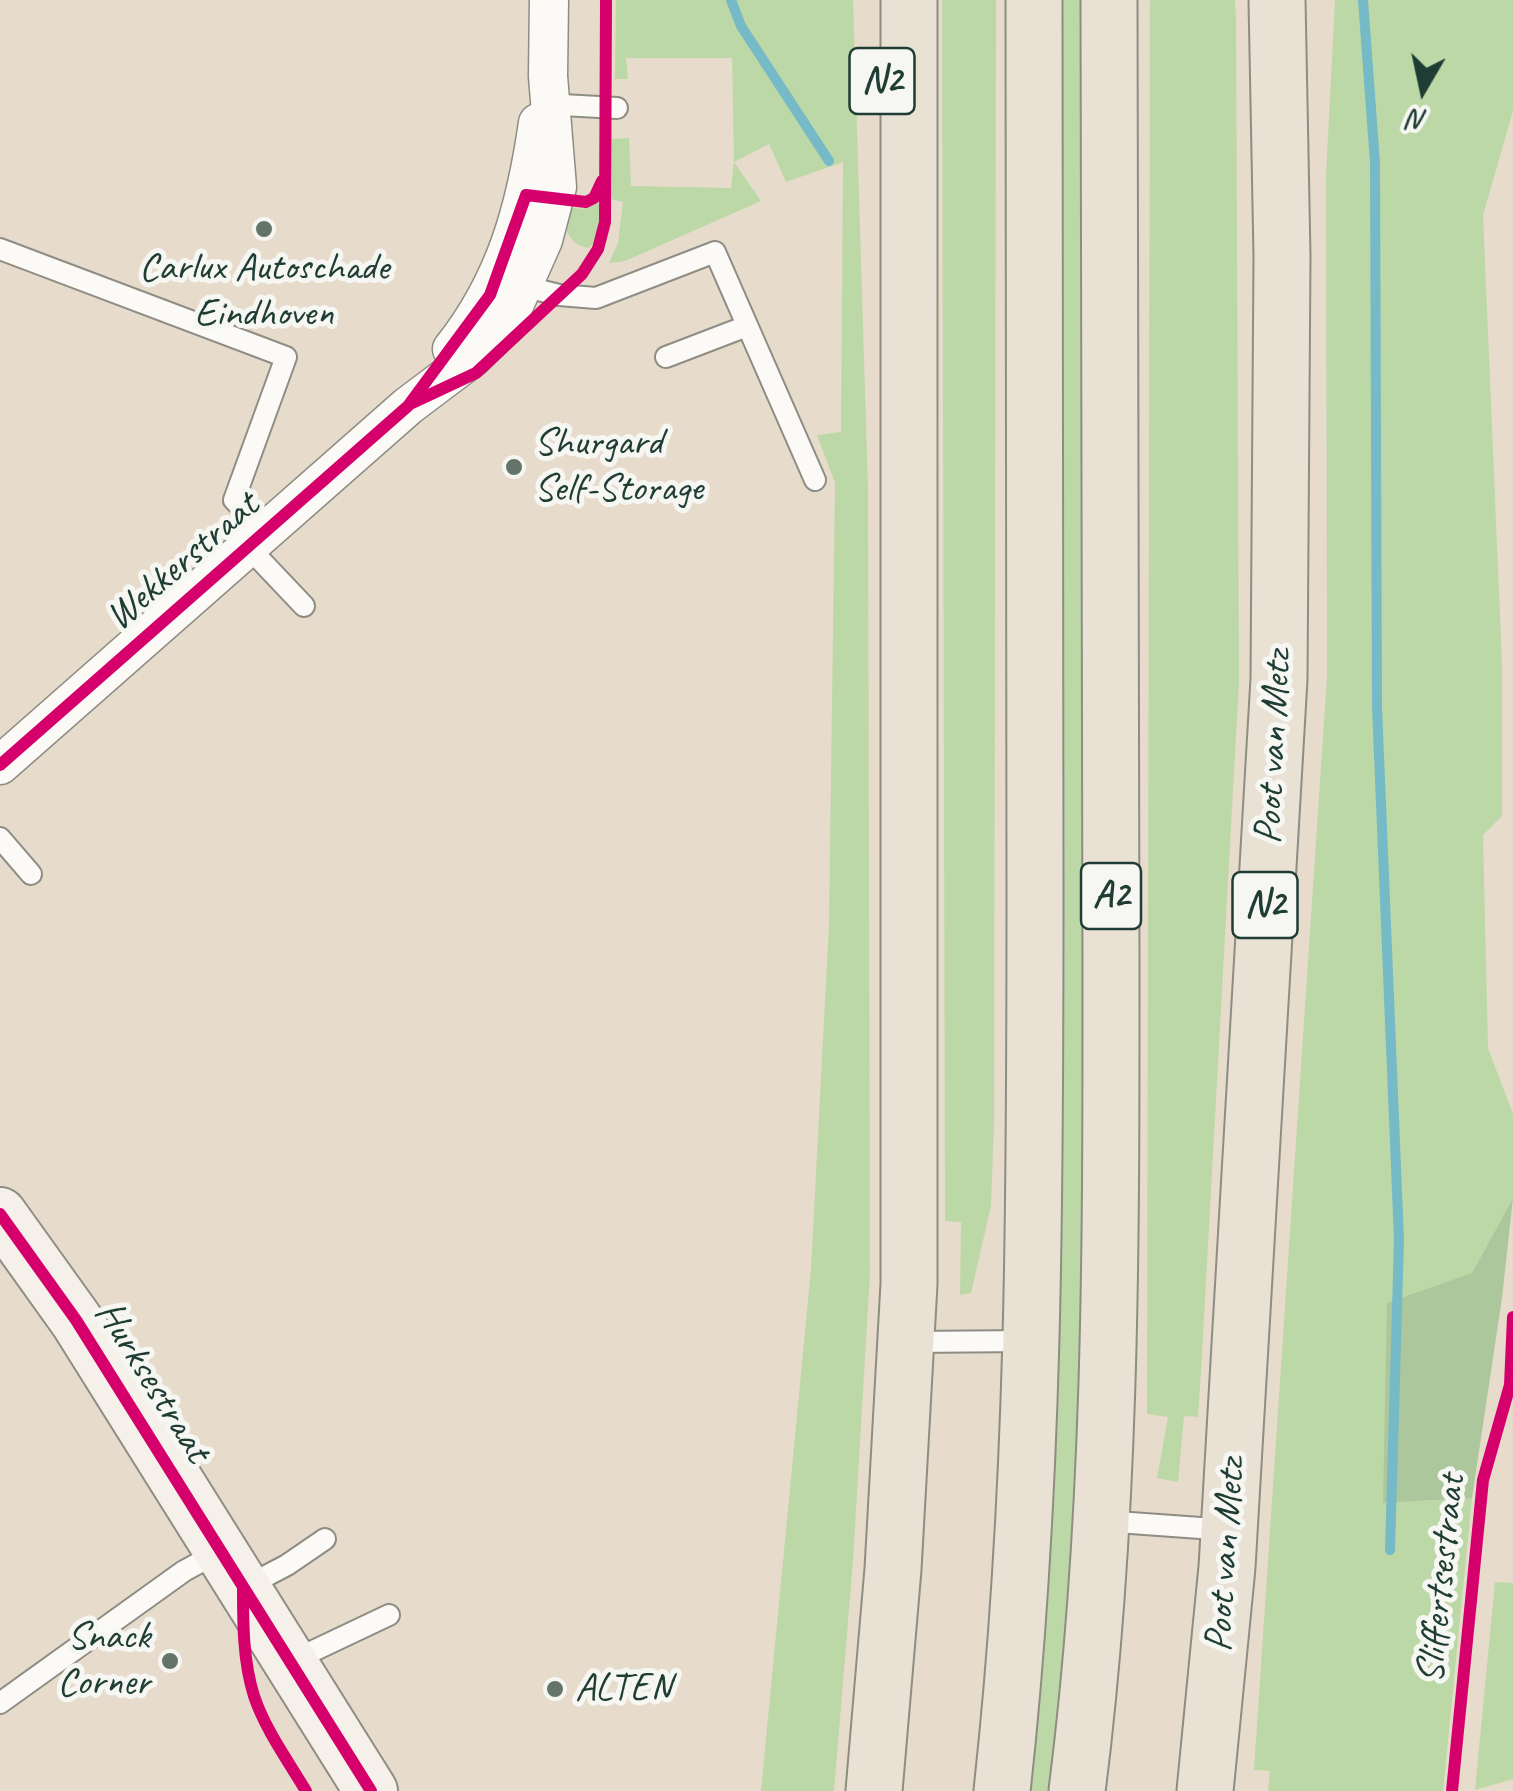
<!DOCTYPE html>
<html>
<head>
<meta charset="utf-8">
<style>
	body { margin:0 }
	#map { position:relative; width:1513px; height:1791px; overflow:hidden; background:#e7dbcb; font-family:Caveat,sans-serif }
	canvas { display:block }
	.north { position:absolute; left:1373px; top:40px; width:100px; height:100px; -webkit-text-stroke:8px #f6f6f2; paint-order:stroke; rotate:189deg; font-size:28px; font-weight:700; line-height:40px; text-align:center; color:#1f3d34 }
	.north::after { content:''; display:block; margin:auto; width:35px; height:45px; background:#1f3d34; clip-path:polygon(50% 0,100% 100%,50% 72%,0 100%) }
</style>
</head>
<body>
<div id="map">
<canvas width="1513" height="1791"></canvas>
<div class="north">N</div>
</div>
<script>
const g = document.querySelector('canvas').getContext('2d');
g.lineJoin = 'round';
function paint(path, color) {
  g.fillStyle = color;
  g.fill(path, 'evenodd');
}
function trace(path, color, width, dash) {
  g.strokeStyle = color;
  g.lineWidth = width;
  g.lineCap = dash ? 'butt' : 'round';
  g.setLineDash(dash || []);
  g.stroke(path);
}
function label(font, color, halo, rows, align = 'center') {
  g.font = font + ' Caveat,sans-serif';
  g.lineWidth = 10;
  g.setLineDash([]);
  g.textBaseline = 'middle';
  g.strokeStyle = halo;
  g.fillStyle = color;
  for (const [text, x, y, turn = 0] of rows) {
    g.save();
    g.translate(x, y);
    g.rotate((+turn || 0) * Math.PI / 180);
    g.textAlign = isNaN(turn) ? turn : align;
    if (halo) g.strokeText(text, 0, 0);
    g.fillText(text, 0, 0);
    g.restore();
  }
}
paint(new Path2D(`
	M 616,0 L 853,0 L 868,488 L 870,1273 L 853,1561 L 834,1791 L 761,1791 L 811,1269 L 829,924 L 835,483 L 817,435 L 841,432 L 843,162 L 786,182 L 769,144 L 734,162 L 761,201 L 625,261 L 609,263 L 618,243 L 623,202 L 612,199 L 611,139 L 629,138 L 631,186 L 731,188 L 734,161 L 732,58 L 626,58 L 628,79 L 615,79 Z
	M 942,0 L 996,0 L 994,1123 L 991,1206 L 971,1293 L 960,1295 L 961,1222 L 945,1221 Z
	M 1056,0 L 1085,0 L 1089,687 L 1082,1404 L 1053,1791 L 1025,1791 Z
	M 1150,0 L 1235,0 L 1236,21 L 1239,682 L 1201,1372 L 1198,1417 L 1184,1416 L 1178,1482 L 1157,1478 L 1168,1417 L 1147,1414 Z
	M 1335,0 L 1513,0 L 1513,111 L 1483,215 L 1502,662 L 1502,816 L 1483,835 L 1488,1048 L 1513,1114 L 1513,1198 L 1472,1273 L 1384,1503 L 1472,1498 L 1443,1791 L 1268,1791 L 1270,1771 L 1254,1770 L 1327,677 L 1326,175 Z
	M 597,203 L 601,206 L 596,242 L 588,248 C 567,244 563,226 565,207 L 583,209 Z
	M 1495,1582 L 1513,1583 L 1513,1779 L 1475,1790 Z`), '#bdd8a7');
paint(new Path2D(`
	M 1513,1198 L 1502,1298 L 1472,1498 L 1383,1503 L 1387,1303 L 1472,1273 Z`), '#acc79c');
trace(new Path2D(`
	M 731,0 L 741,26 L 829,161
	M 1363,0 L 1375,163 L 1377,707 L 1399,1240 L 1390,1550`), '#76b9c7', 10);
const lane = new Path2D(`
	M 544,104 L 617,108
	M 0,249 L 286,357 L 234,500 L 266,532
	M 518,285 L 559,295 L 596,298 L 715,252 L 815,480
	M 666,357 L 747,326
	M 249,548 L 304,606
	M 0,838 L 31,874
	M 908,1342 L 1029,1341
	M 1103,1521 L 1228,1530
	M 245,1587 L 287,1565 L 325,1539
	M 292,1661 L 389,1615
	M 0,1703 L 184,1571 L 219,1552`);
const street = new Path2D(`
	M 452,349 C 506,281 526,207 538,123
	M 0,765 L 408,406 L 473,357 L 492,338 L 515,303 L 543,240 L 557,187 L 548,76 L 549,0`);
const secondary = new Path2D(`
	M 0,1214 L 76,1320 L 371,1791`);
const highway = new Path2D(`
	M 874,1791 L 893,1569 L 909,1284 L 909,0
	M 1002,1791 C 1035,1492 1035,1192 1035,892 C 1035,594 1034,297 1034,0
	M 1077,1791 C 1112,1517 1111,1239 1111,964 C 1112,642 1110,321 1109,0
	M 1205,1791 L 1227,1567 L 1279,679 L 1282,256 L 1277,0`);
trace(lane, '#8e8d84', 24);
trace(street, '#8e8d84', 41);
trace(secondary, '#8e8d84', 56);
trace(highway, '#8e8d84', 59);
trace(lane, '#fbfaf7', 20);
trace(street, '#fbfaf7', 38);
trace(secondary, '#f5f0ea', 52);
trace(highway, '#eae1d5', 55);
trace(new Path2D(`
	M 412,403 L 476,373 L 582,274 L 598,249 L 605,222 L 606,0
	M 0,765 L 408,406 L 490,295 L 526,195 L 586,202 L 594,198 L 602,181
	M 0,1214 L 76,1320 L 371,1791
	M 243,1588 C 243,1624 243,1661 254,1696 C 265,1729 288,1761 306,1791
	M 1452,1791 L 1483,1480 L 1510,1385 L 1513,1317`), '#d6006c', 12);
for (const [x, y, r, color] of [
	[264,229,10,"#657469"],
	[514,467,10,"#657469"],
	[170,1661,10,"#657469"],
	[555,1689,10,"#657469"]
]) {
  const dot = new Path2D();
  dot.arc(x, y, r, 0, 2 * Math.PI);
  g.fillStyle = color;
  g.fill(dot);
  trace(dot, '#f6f6f2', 4);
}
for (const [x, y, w] of [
	[882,81,65],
	[1111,896,60],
	[1265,905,65]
]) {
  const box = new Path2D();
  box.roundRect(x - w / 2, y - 33, w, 66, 8);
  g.fillStyle = '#f6f6f2';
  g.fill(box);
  trace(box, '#1f3d34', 2.5);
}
label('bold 38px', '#1f3d34', null, [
	["N2",882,81],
	["A2",1111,896],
	["N2",1265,905]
]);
label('40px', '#1f3d34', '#f6f6f2', [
	["Carlux Autoschade",264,269,"center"],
	["Eindhoven",264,315,"center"],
	["Shurgard",534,444],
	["Self-Storage",534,490],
	["Snack",150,1638,"right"],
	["Corner",150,1684,"right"],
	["ALTEN",575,1689]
], 'left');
label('40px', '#1f3d34', '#f6f6f2', [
	["Wekkerstraat",183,562,-41],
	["Poot van Metz",1274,747,-87],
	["Hurksestraat",152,1382,58],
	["Poot van Metz",1226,1555,-86],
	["Sliffertsestraat",1442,1579,-84]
]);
</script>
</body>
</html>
